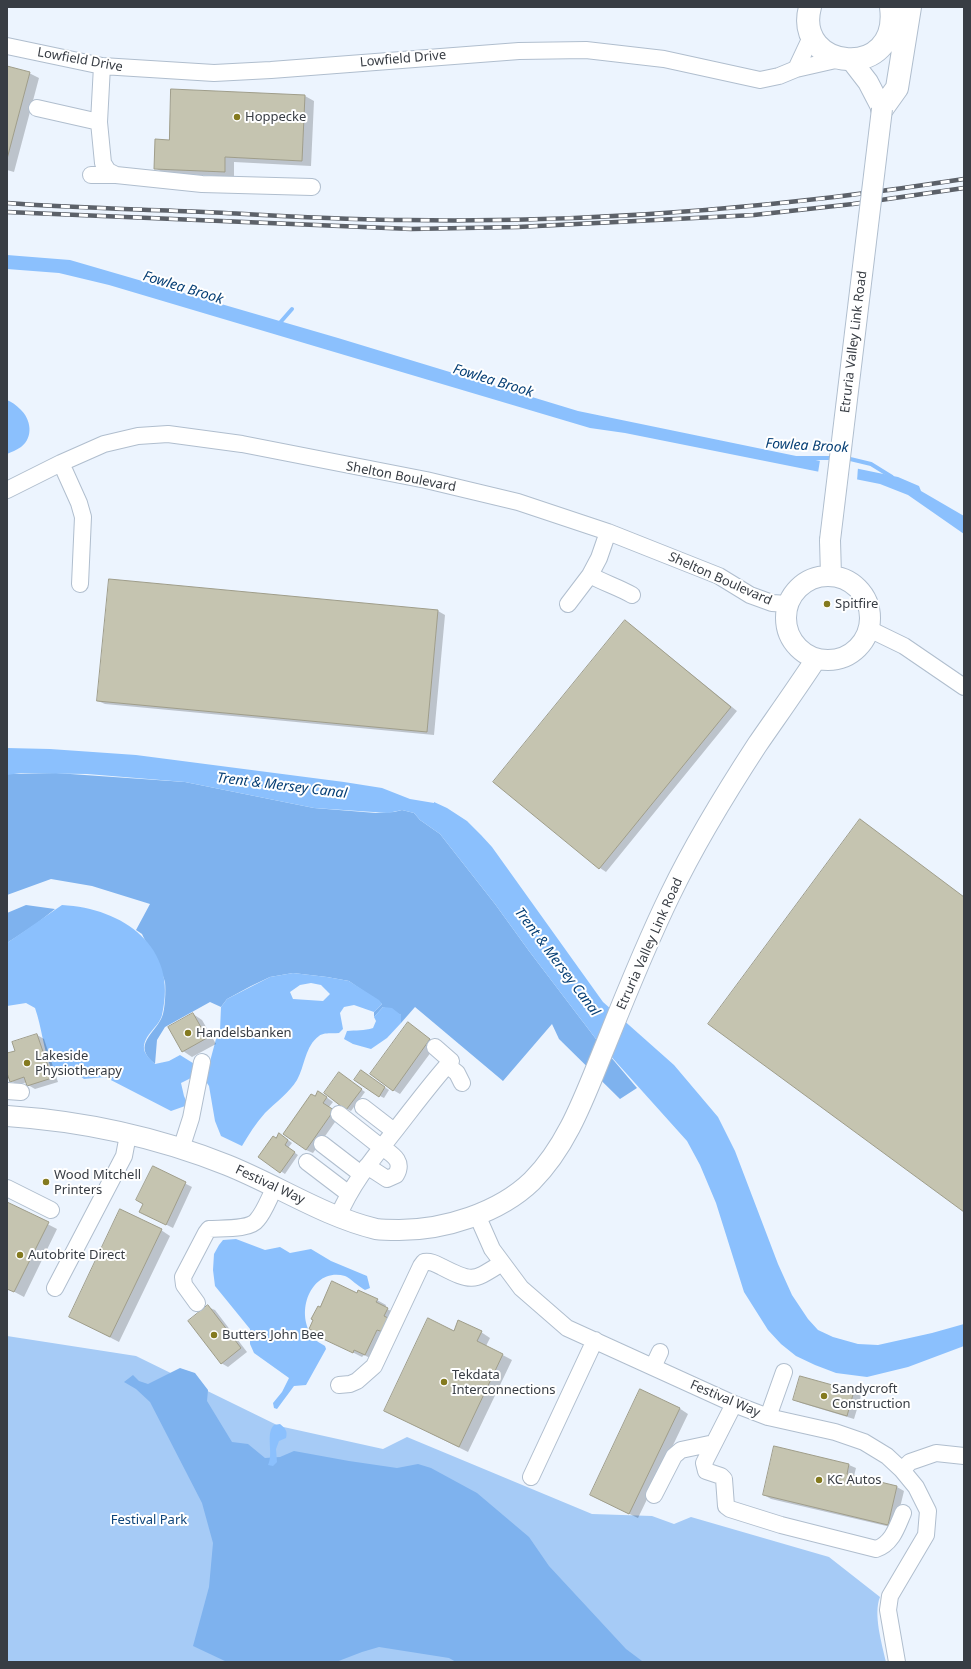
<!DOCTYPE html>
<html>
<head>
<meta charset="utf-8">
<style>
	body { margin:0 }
	#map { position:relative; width:971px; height:1669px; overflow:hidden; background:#ecf4fe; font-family:"Noto Sans",sans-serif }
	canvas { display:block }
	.frame { position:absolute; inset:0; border:8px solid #383d44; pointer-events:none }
</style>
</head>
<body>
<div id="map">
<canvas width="971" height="1669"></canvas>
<div class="frame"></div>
</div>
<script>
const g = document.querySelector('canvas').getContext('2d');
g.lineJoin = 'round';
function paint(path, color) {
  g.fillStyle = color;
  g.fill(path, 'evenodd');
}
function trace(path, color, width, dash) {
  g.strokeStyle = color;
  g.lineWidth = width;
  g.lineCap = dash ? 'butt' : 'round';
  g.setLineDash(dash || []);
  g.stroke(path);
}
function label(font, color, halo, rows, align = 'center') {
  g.font = font + ' "Noto Sans",sans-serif';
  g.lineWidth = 4;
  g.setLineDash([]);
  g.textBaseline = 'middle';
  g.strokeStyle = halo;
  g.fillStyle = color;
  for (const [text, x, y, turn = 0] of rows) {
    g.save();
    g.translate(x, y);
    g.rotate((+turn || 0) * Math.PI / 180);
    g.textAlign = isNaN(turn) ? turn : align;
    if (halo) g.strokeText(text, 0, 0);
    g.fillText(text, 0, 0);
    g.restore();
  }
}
paint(new Path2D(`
	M 7,1336 L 136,1356 L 279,1426 L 383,1449 L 407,1437 L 592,1514 L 652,1516 L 674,1524 L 691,1517 L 829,1557 L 880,1597 C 873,1614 882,1644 886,1662 L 7,1662 Z`), '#a6cbf6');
paint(new Path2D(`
	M 56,773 L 185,782 L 314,808 L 376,813 L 394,812 L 402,810 L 414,813 L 420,820 L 440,834 L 495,904 L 529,951 L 599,1043 L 637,1088 L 620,1099 L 559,1039 L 552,1024 L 503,1081 L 415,1007 L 401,1023 L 401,1015 L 383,1007 L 374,1017 L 374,1012 L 382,1004 L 349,981 L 327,977 L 293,973 L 270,977 L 251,986 L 227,999 L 221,1007 L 210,1002 L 165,1027 L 157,1040 L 155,1064 C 131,1045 155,1034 162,1017 C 165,1010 166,990 165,982 C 163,972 147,945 142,934 L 136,930 L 150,904 L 92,886 L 51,879 L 7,895 L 7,774 Z
	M 26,905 L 55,909 L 36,924 L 7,943 L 7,913 Z
	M 180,1368 L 195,1373 L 208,1390 L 207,1401 L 232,1442 L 248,1444 L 265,1458 L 280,1457 L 294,1451 L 349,1461 L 397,1468 L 418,1464 L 431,1468 L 477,1493 L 529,1537 L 549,1566 L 626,1649 L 642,1661 L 647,1662 L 456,1662 L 449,1658 L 379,1647 L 362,1652 L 336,1662 L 227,1662 L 193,1646 L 209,1587 L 213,1543 L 202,1503 L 150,1402 L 136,1389 L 124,1382 L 133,1375 L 139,1381 L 148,1384 Z`), '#7eb2ee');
paint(new Path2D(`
	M 7,255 L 70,260 L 338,338 L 578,411 L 898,477 L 919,486 L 921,491 L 964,516 L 964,534 L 908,495 L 880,484 L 625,433 L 590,428 L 109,285 L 59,273 L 7,269 Z
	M 7,400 C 12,402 16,405 20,409 C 31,419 34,437 21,447 C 17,450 11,452 7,454 Z
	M 7,748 L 50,749 L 136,755 L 344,782 L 382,788 L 410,799 L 434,803 L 434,802 L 447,808 L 467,821 L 481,835 L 492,847 L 603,1002 L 674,1065 L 718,1117 L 735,1151 L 778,1264 L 792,1295 L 808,1319 L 818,1330 L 833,1337 L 858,1344 L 878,1345 L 932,1333 L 964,1324 L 964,1346 L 908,1367 L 867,1377 L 836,1373 L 815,1365 L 796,1356 L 781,1344 L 768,1330 L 744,1292 L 716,1203 L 700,1165 L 687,1141 L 599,1043 L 529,951 L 495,904 L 440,834 L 420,820 L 414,813 L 402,810 L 388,813 L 314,808 L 185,782 L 87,774 L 21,773 L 7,775 Z
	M 62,905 C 123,908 179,947 162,1015 C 159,1027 143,1035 144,1049 C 145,1055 151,1060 155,1064 L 169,1061 L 180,1055 L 196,1065 L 193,1077 L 181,1083 L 184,1096 L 188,1105 L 171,1111 L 105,1077 L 84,1079 L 76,1073 L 67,1074 L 51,1068 C 43,1048 42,1028 35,1008 L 26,1003 L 7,1006 L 7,943 Z
	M 293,973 L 327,977 L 349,981 L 379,1000 L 382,1004 L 374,1012 L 354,1005 L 344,1007 L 340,1013 L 343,1029 L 339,1033 C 333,1034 324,1032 319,1036 C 305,1046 305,1066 297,1080 C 289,1093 276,1102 265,1113 C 256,1123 249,1134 242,1146 L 221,1136 L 215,1121 L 209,1086 L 205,1080 L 216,1039 L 220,1030 L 221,1007 L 227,999 L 270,977 ZM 311,983 L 321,985 L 330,994 L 323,1001 L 293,999 L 290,992 L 300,985 Z
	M 383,1007 L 392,1008 L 401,1015 L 401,1023 L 387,1038 L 371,1049 L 353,1044 L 344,1039 L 347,1031 C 356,1030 364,1031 373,1028 L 376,1021 L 374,1017 Z
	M 236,1239 L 265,1250 L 280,1247 L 290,1253 L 311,1249 L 331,1261 L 367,1276 L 370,1288 L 365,1290 C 359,1287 350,1278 345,1276 C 311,1267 294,1313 313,1337 C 315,1341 321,1343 325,1346 L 326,1349 L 306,1385 L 294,1386 L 277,1409 L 274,1408 L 273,1403 L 282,1392 L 289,1378 L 254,1353 L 250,1344 L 250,1329 L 215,1286 L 213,1270 L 214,1254 L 219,1245 L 223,1240 Z
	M 280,1424 C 285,1428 288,1431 286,1438 L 279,1441 L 276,1449 L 277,1462 L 273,1466 L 268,1465 C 274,1453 265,1434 274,1425 Z`), '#8bc0fd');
paint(new Path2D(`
	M 820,460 L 858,467 L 857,481 L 818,473 Z`), '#ecf4fe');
paint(new Path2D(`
	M 7,67 L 29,73 L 39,78 L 14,172 L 7,170 Z
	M 305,96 L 314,101 L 311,166 L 234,162 L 234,177 L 164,173 L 155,168 L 170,141 Z
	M 110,580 L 438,611 L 445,615 L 434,735 L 105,704 L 98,701 Z
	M 632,626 L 737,711 L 606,872 L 600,868 Z
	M 193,1014 L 202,1020 L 216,1044 L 192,1057 L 183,1051 Z
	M 415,1028 L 437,1044 L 400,1094 L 393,1090 Z
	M 37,1035 L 44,1039 L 58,1082 L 35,1089 L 28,1085 L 27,1082 L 18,1085 L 11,1081 L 7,1070 L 7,1055 L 17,1051 Z
	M 365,1074 L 389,1090 L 384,1098 L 380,1096 Z
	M 343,1076 L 365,1092 L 351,1111 L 347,1109 Z
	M 325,1096 L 333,1102 L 329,1107 L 340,1115 L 313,1153 L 306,1150 L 315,1097 Z
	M 284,1137 L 292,1143 L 288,1148 L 298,1155 L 285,1174 L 259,1157 L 276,1139 Z
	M 153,1167 L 192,1187 L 173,1228 L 147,1215 L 144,1204 Z
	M 7,1203 L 57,1229 L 24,1297 L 7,1288 Z
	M 161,1230 L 170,1236 L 119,1342 L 70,1317 Z
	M 357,1294 L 377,1300 L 386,1305 L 385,1308 L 397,1314 L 374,1360 L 364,1355 L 362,1357 L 332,1342 L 320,1308 Z
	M 208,1307 L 215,1310 L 247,1352 L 228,1367 L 221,1363 Z
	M 454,1332 L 481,1332 L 490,1338 L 486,1346 L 512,1360 L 468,1452 L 385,1411 Z
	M 801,1377 L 854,1392 L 861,1396 L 854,1419 L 801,1403 L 794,1400 Z
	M 679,1408 L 688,1414 L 638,1518 L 600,1500 Z
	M 849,1465 L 856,1468 L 854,1476 L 897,1487 L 904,1491 L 895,1528 L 771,1499 L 764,1495 Z`), '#0003');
trace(new Path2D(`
	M 278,325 L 292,309
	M 794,458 L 835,458
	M 846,458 L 871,464 L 892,477`), '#8bc0fd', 4);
const building = new Path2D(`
	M 7,66 L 30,72 L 7,159 Z
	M 171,89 L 305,95 L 302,161 L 225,157 L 225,172 L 154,169 L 155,139 L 169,140 Z
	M 109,579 L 438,610 L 427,732 L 97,701 Z
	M 625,620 L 731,707 L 599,869 L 493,782 Z
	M 860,819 L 964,897 L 964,1212 L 708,1024 Z
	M 193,1013 L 207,1038 L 182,1052 L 168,1027 Z
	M 408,1022 L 430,1039 L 393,1091 L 370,1074 Z
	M 37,1034 L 52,1078 L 27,1086 L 24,1077 L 10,1082 L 7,1073 L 7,1053 L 15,1051 L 12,1042 Z
	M 361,1070 L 385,1087 L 379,1097 L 354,1080 Z
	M 339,1072 L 362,1089 L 346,1110 L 324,1093 Z
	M 318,1091 L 327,1097 L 323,1103 L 334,1110 L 306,1150 L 283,1134 L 311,1094 L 315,1096 Z
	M 279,1133 L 288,1140 L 285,1145 L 295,1152 L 280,1173 L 258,1157 L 273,1136 L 276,1138 Z
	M 153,1166 L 186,1182 L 166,1225 L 139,1212 L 143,1204 L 136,1200 Z
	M 7,1202 L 49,1222 L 14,1292 L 7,1289 Z
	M 120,1209 L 162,1229 L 110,1337 L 69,1317 Z
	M 332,1281 L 357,1293 L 358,1290 L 378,1299 L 376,1302 L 388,1308 L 384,1316 L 390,1319 L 383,1332 L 377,1330 L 365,1355 L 354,1350 L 353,1353 L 321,1338 L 322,1335 L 309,1329 L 313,1320 L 311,1319 L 318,1306 L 320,1307 Z
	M 208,1305 L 241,1348 L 221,1364 L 188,1321 Z
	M 428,1318 L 454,1331 L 458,1320 L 482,1331 L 477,1341 L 503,1354 L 459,1447 L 384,1411 Z
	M 800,1376 L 854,1391 L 847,1416 L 793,1400 Z
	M 640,1389 L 680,1408 L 629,1514 L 590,1495 Z
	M 774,1446 L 849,1464 L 847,1474 L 897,1486 L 888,1525 L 763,1495 Z`);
paint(building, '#c5c4b0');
trace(building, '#9f9d8a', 1);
const minor = new Path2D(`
	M 7,46 L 102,66 L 214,73 L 271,70 L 519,51 L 586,50 L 664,59 L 760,80 L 779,76 L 796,69 L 840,59
	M 102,66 L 99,122 L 103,163 L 108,171 L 116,175 L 202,184 L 312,187
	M 796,69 L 812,35
	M 37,108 L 99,122
	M 91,175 L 116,175
	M 61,463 L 79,503 L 83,517 L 80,584
	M 7,490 L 61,463 L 104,444 L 138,436 L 168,434 L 242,444 L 426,480 L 518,502 L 608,532 L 719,576 L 750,595 L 772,603 L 788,604
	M 590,575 C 604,583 618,587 632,595
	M 568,604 L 590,575 L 599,558 L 608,532
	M 869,629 L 904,646 L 964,687
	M 447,1065 L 457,1073 L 462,1083
	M 7,1091 L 21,1092
	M 363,1107 L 394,1131
	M 339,1114 L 382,1148
	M 322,1144 L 361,1174
	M 181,1149 L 191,1118 L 202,1062
	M 307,1162 L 349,1194
	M 367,1166 L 387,1179 L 396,1175 C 404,1161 393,1155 382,1147
	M 7,1188 L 51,1210
	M 477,1215 L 492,1249 L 521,1288 L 567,1328 L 734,1404 L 768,1417 L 835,1432 L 864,1442 L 887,1456 L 902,1470 L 916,1487 L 928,1511 L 926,1535 L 890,1596 L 888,1610 L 897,1662
	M 338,1217 C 352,1183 375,1156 397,1128 C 415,1105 432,1082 451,1061 L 435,1047
	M 55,1288 L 124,1156 L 128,1135
	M 197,1303 L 184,1285 L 183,1277 L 206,1233 L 209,1229 C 222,1228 250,1230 257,1220 C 265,1211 269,1198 275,1187
	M 653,1367 L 660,1352
	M 339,1385 L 350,1384 L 357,1381 L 374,1366 L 421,1266 L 424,1262 C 431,1261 436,1264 442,1267 C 473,1283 473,1281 502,1263
	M 734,1404 L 704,1463 L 706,1471 L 721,1476 L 724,1479 L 726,1506 L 730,1509 L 781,1525 L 876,1549 C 892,1544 897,1527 903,1513
	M 768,1417 L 784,1372
	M 902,1470 L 910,1462 L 936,1453 L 964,1456
	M 531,1477 L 595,1340
	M 654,1495 L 674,1456 L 681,1450 L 714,1443`);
const major = new Path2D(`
	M 851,60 L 868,82 L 882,109
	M 830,540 L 831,576
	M786 618a42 42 0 1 1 84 0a42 42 0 1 1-84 0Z
	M 7,1116 C 82,1121 157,1137 227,1165 C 277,1185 323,1216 376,1229 C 383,1230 391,1230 399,1230 C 444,1230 499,1213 532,1181 C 569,1144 586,1092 606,1044 C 626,994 646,944 670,895 C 695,843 725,794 757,745 C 777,716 797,688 816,659`);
const highway = new Path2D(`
	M 810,7 C 793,71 901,82 891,7
	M 882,109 L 897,88 L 910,7`);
trace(minor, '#b0bece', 18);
trace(major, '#b0bece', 22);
trace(highway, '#b0bece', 24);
trace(minor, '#fff', 16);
trace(major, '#fff', 20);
trace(highway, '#fff', 22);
const rail = new Path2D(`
	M 7,203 C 73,208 139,209 204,212 C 272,215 339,220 407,220 C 593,223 780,208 964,179
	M 7,212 L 411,229 L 518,227 L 754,215 L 853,204 L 964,188`);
trace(rail, '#5c6169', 4.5);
trace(rail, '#fff', 3, [9]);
const majorBridge = new Path2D(`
	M 830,540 L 882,109`);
trace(majorBridge, '#b0bece', 22, []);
trace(majorBridge, '#fff', 20);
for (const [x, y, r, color] of [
	[237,117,4,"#847a1f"],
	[827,604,4,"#847a1f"],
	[188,1033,4,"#847a1f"],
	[27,1063,4,"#847a1f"],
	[46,1182,4,"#847a1f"],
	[20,1255,4,"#847a1f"],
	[214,1335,4,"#847a1f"],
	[444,1382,4,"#847a1f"],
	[824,1396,4,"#847a1f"],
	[819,1480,4,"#847a1f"]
]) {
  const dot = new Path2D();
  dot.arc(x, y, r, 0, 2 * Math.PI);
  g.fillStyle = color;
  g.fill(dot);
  trace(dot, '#fff', 1.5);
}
label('13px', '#383d44', '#fff', [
	["Lowfield Drive",403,59,-5],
	["Lowfield Drive",80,60,10],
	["Etruria Valley Link Road",854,342,-83],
	["Shelton Boulevard",401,477,11],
	["Shelton Boulevard",720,579,24],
	["Etruria Valley Link Road",650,944,-66],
	["Festival Way",270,1185,25],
	["Festival Way",725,1399,23]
]);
label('13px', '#383d44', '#fff', [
	["Hoppecke",245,117],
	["Spitfire",835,604],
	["Handelsbanken",196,1033],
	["Lakeside",35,1056],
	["Physiotherapy",35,1071],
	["Wood Mitchell",54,1175],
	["Printers",54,1190],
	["Autobrite Direct",28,1255],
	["Butters John Bee",222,1335],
	["Tekdata",452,1375],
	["Interconnections",452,1390],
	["Sandycroft",832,1389],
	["Construction",832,1404],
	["KC Autos",827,1480]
], 'left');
label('13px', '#0e457b', '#fff', [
	["Festival Park",149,1520]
]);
label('italic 14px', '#063f75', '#fff', [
	["Fowlea Brook",183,288,17],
	["Fowlea Brook",493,381,17],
	["Fowlea Brook",807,446,3],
	["Trent & Mersey Canal",282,786,7],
	["Trent & Mersey Canal",557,962,53]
]);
</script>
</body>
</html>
